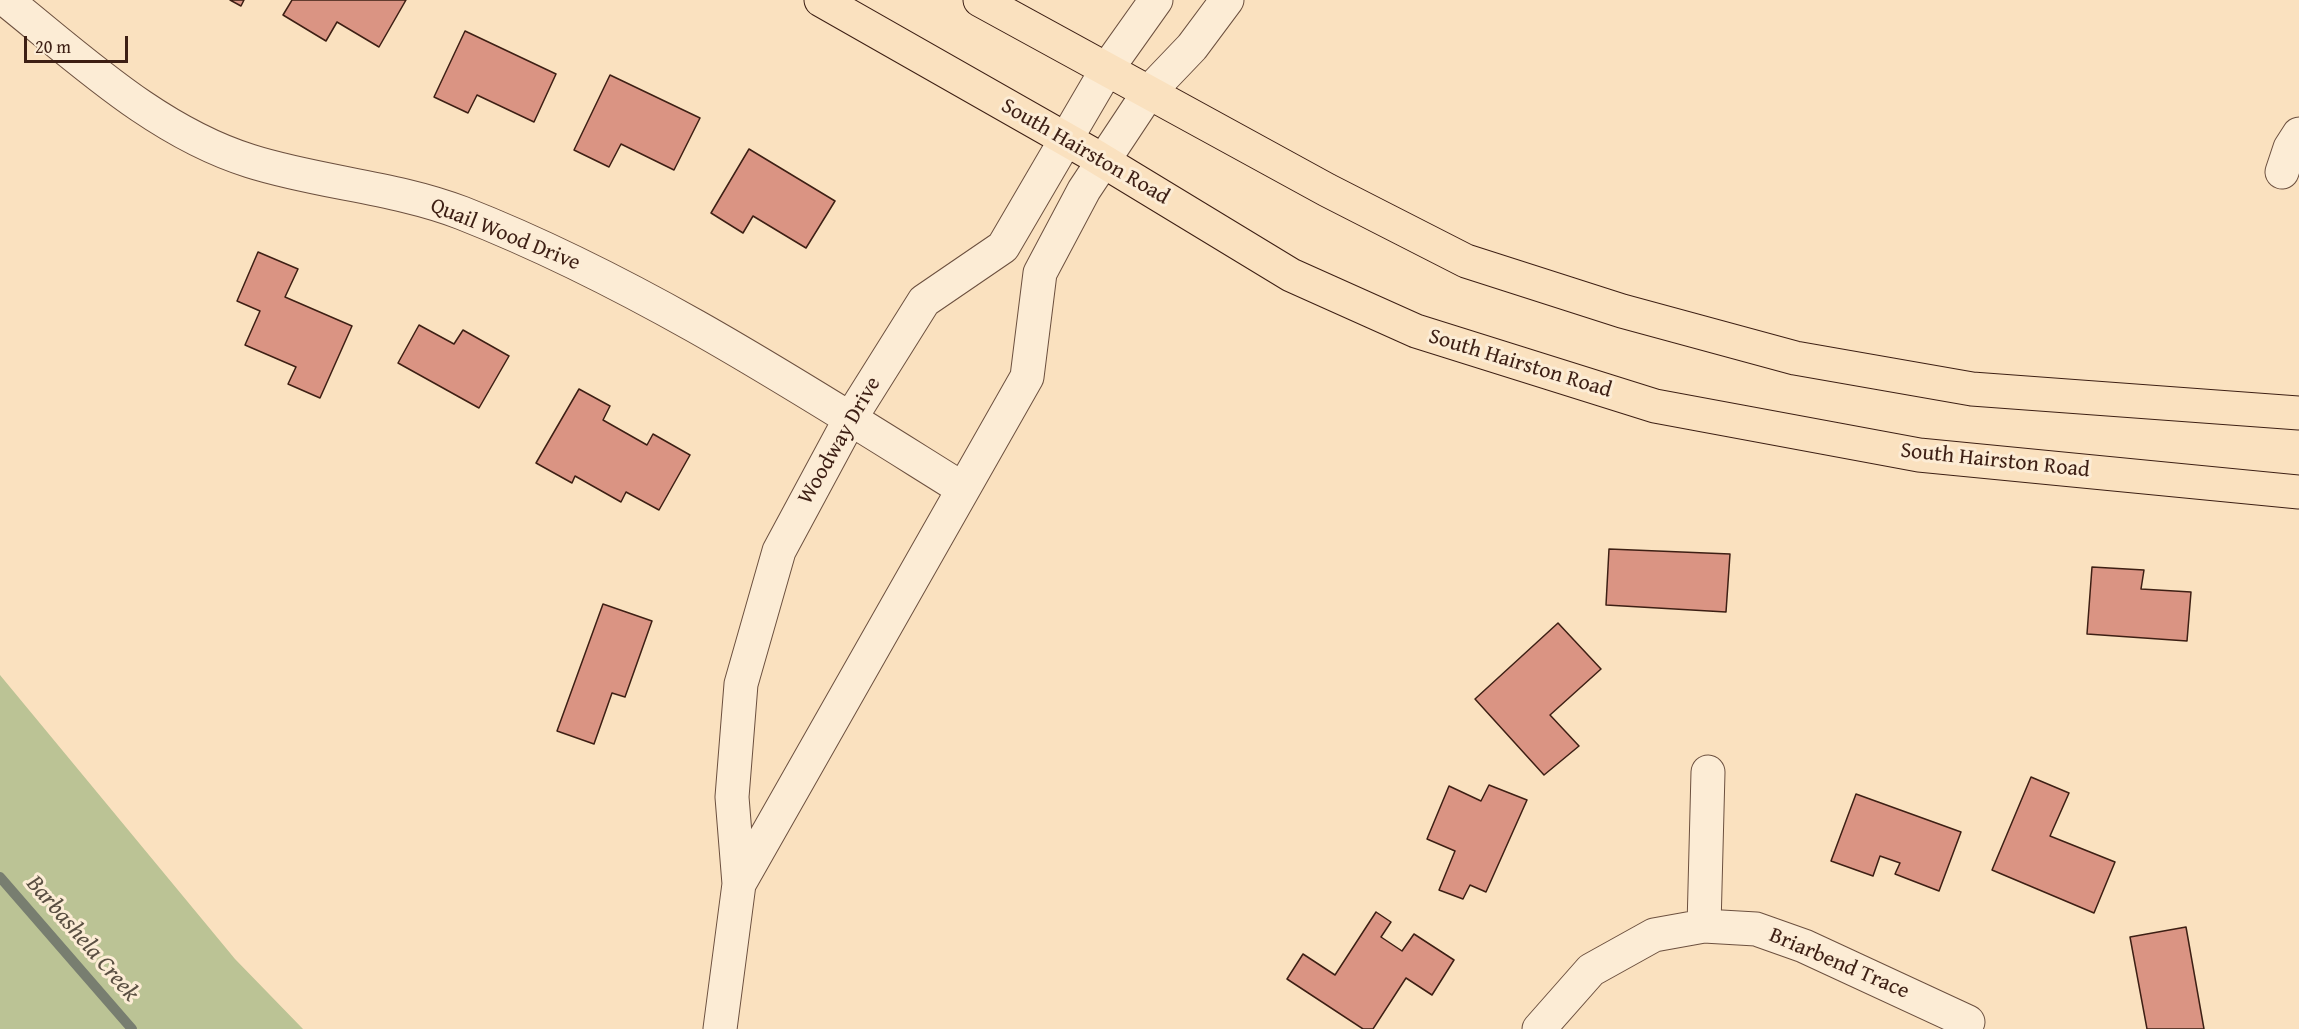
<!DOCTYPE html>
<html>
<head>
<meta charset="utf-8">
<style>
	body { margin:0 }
	#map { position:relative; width:2299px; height:1029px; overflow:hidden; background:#fae1bf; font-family:"Gentium Book Plus",serif }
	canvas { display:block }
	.scale { position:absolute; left:24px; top:36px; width:104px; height:27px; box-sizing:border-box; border:3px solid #3d1f14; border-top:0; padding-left:8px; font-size:18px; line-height:21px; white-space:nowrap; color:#3d1f14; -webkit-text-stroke:4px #fcecd5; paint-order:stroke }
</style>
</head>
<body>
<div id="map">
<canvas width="2299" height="1029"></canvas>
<div class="scale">20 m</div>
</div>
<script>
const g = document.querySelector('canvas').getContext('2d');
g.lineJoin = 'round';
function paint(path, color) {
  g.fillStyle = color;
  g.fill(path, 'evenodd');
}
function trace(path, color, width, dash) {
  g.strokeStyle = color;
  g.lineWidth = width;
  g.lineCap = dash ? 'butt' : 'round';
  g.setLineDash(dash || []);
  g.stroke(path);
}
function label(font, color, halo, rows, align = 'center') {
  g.font = font + ' "Gentium Book Plus",serif';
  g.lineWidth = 6;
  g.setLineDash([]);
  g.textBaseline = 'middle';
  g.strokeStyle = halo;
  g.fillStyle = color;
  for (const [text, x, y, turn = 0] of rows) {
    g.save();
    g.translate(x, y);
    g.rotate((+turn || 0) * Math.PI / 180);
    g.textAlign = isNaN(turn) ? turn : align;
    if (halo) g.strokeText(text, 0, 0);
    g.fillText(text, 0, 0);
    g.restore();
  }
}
paint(new Path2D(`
	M 0,675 L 235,959 L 303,1029 L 0,1029 Z`), '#bbc395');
trace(new Path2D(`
	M 0,877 L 132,1029`), '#787e70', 10);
const building = new Path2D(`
	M 230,0 L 244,0 L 241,6 Z
	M 292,0 L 406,0 L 379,47 L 337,22 L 326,41 L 283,15 Z
	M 465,31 L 556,74 L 534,122 L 477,95 L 468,113 L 434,97 Z
	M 610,75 L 700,118 L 674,170 L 621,144 L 609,167 L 574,150 Z
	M 749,149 L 835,201 L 806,248 L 753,216 L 743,233 L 711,213 Z
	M 258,252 L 298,269 L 285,297 L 352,326 L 320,398 L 288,384 L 296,367 L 245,345 L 260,311 L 237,301 Z
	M 419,325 L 454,344 L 463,330 L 509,356 L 479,408 L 398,363 Z
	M 579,389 L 610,406 L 603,420 L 647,445 L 653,434 L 690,455 L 659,510 L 626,492 L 621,502 L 575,476 L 572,483 L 536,463 Z
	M 1609,549 L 1730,554 L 1726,612 L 1606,605 Z
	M 2092,567 L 2144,570 L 2141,589 L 2191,592 L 2187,641 L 2087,634 Z
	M 603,604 L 652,621 L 625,697 L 612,693 L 594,744 L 557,731 Z
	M 1558,623 L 1601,669 L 1550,715 L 1579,746 L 1544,775 L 1475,699 Z
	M 2031,777 L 2069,793 L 2050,836 L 2115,862 L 2094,913 L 1992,870 Z
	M 1489,785 L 1527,800 L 1486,892 L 1470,885 L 1463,899 L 1439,890 L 1455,851 L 1427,839 L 1449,786 L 1481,801 Z
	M 1856,794 L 1961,832 L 1939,891 L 1895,874 L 1900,863 L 1880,856 L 1873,876 L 1831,861 Z
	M 1376,912 L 1391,922 L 1381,937 L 1402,951 L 1414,934 L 1454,960 L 1432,995 L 1406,978 L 1373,1029 L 1363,1029 L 1287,979 L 1303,954 L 1335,975 Z
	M 2186,927 L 2204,1029 L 2147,1029 L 2130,937 Z`);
paint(building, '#da9483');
trace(building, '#3d1f14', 1.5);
const minor = new Path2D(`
	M 6,0 C 81,60 157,132 250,161 C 319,183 395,187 462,213 C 640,283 801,388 963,489
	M 2282,172 L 2290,148 L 2299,134
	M 739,884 L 1027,377 L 1040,273 L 1084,190 L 1149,92 L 1192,47 L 1227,0
	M 1704,926 L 1708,772
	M 720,1029 L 739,884 L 732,797 L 741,684 L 779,551 L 850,419 L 924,301 L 1003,247 L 1107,69 L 1156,0
	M 1539,1029 L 1591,970 L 1654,935 L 1704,926 L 1756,929 L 1804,946 L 1968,1022`);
const major = new Path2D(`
	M 821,0 L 1090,153 L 1291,275 L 1416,331 L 1655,406 L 1919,455 L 2299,492
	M 980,0 L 1327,190 L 1466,261 L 1622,311 L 1795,358 L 1972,389 L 2299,413`);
trace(minor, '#6c503f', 35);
trace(major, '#3d1f14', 35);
trace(minor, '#fcecd5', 33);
trace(major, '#fae1bf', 33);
label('22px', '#3d1f14', '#fcecd5', [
	["South Hairston Road",1085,152,30],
	["Quail Wood Drive",505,235,22],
	["South Hairston Road",1520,364,17],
	["Woodway Drive",840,441,-60],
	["South Hairston Road",1995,461,6],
	["Briarbend Trace",1839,964,23]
]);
label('italic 24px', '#5a4f42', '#fcecd5', [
	["Barbashela Creek",82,939,49]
]);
</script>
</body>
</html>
